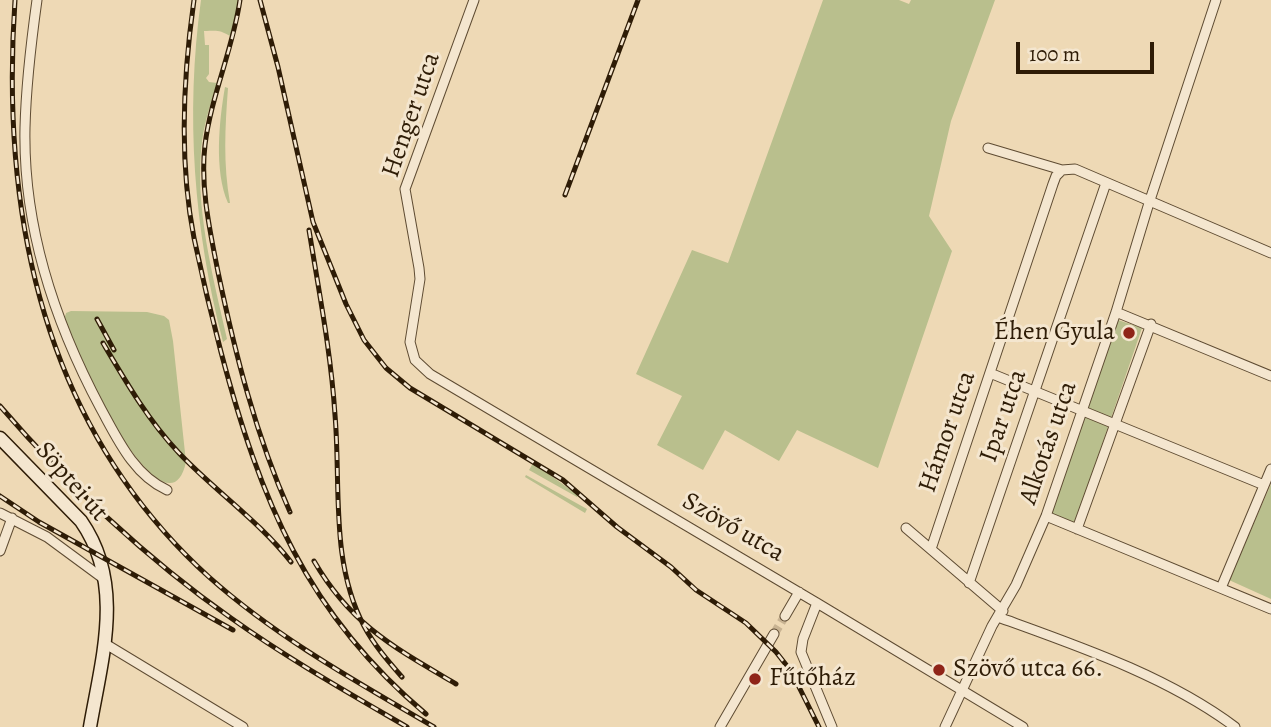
<!DOCTYPE html>
<html>
<head>
<meta charset="utf-8">
<style>
	body { margin:0 }
	#map { position:relative; width:1271px; height:727px; overflow:hidden; background:#eed9b5; font-family:Alegreya,serif }
	canvas { display:block }
	.scale { position:absolute; left:1016px; top:42px; width:138px; height:32px; box-sizing:border-box; border:4px solid #2e1c06; border-top:0; padding-left:9px; font-size:21px; line-height:24px; white-space:nowrap; color:#2e1c06; -webkit-text-stroke:5px #f4e6cf; paint-order:stroke }
</style>
</head>
<body>
<div id="map">
<canvas width="1271" height="727"></canvas>
<div class="scale">100 m</div>
</div>
<script>
const g = document.querySelector('canvas').getContext('2d');
g.lineJoin = 'round';
function paint(path, color) {
  g.fillStyle = color;
  g.fill(path, 'evenodd');
}
function trace(path, color, width, dash) {
  g.strokeStyle = color;
  g.lineWidth = width;
  g.lineCap = dash ? 'butt' : 'round';
  g.setLineDash(dash || []);
  g.stroke(path);
}
function label(font, color, halo, rows, align = 'center') {
  g.font = font + ' Alegreya,serif';
  g.lineWidth = 6;
  g.setLineDash([]);
  g.textBaseline = 'middle';
  g.strokeStyle = halo;
  g.fillStyle = color;
  for (const [text, x, y, turn = 0] of rows) {
    g.save();
    g.translate(x, y);
    g.rotate((+turn || 0) * Math.PI / 180);
    g.textAlign = isNaN(turn) ? turn : align;
    if (halo) g.strokeText(text, 0, 0);
    g.fillText(text, 0, 0);
    g.restore();
  }
}
paint(new Path2D(`
	M 201,0 L 238,0 L 232,37 C 218,29 217,31 204,31 L 205,45 L 209,45 L 209,74 L 206,78 L 209,82 L 217,83 C 211,102 205,121 202,141 C 194,207 213,276 227,339 L 223,342 C 194,230 185,115 201,0 Z
	M 823,0 L 899,0 L 909,4 L 911,0 L 995,0 L 951,121 L 929,216 L 952,251 L 878,468 L 797,430 L 779,461 L 725,430 L 703,470 L 657,445 L 682,396 L 636,374 L 692,250 L 728,263 Z
	M 225,87 L 228,88 C 225,128 223,164 230,203 L 228,203 C 214,171 219,121 225,87 Z
	M 71,311 L 147,312 L 164,316 L 169,320 L 173,341 L 186,462 C 167,549 64,340 64,319 C 64,317 66,315 66,313 Z
	M 1118,320 L 1142,328 L 1075,523 L 1051,515 Z
	M 533,463 L 578,495 L 577,497 L 529,470 Z
	M 526,475 L 587,509 L 585,513 L 525,477 Z
	M 1271,484 L 1271,599 L 1229,580 Z`), '#b9bf8d');
trace(new Path2D(`
	M 774,634 L 785,616`), '#c8b392', 9, [9, 4.5]);
const street = new Path2D(`
	M 37,0 C 31,43 26,85 25,128 C 23,226 55,323 101,409 C 118,440 134,475 167,490
	M 474,0 L 405,189 L 419,268 L 420,279 L 410,342 L 415,360 L 430,374 L 817,603 L 1023,727
	M 988,148 L 1062,170 L 1075,169 L 1271,253
	M 1116,312 L 1271,376
	M 990,373 L 1264,485
	M 0,513 L 47,537 L 104,579
	M 1046,516 L 1271,609
	M 906,528 L 1003,611
	M 1077,529 L 1151,324
	M 931,549 L 1053,184 L 1056,176 L 1062,170
	M 0,551 L 12,518
	M 969,583 L 1106,183
	M 1221,588 L 1271,469
	M 817,603 L 803,639 L 801,652 L 832,727
	M 785,616 L 799,592
	M 998,617 C 1078,646 1167,676 1235,727
	M 104,643 L 243,727
	M 720,727 L 774,634
	M 945,727 L 992,626 L 1016,585 L 1046,516 L 1116,312 L 1149,203 L 1216,0`);
const secondary = new Path2D(`
	M 0,438 L 81,521 C 125,584 102,657 90,727`);
trace(street, '#5e4b32', 11);
trace(secondary, '#2e1c06', 15);
trace(street, '#f4e6cf', 9);
trace(secondary, '#f4e6cf', 12);
const rail = new Path2D(`
	M 15,0 C 0,219 45,428 209,577 C 276,637 357,682 434,727
	M 194,0 C 183,77 179,161 194,238 C 202,276 211,314 221,352 C 260,499 306,613 426,714
	M 240,0 C 233,49 211,96 205,145 C 200,187 210,231 218,272 C 235,353 256,436 290,512
	M 260,0 L 278,67 L 313,222 L 346,304 L 364,340 L 386,368 L 410,388 L 563,480 L 617,527 L 671,567 L 696,590 L 746,623 L 776,652 L 791,671 L 819,727
	M 565,195 L 638,0
	M 309,230 C 319,292 331,353 335,415 C 341,485 330,562 364,626 C 374,645 388,661 402,677
	M 97,319 L 114,350
	M 103,343 C 126,382 148,420 179,453 C 215,491 259,521 291,562
	M 0,406 C 66,483 148,560 231,618 C 287,658 347,692 407,727
	M 0,496 L 39,522 L 233,630
	M 314,561 C 351,625 395,648 456,684`);
trace(rail, '#2e1c06', 5);
trace(rail, '#f4e6cf', 2.5, [8]);
for (const [x, y, r, color] of [
	[1129,333,7,"#8f2418"],
	[939,670,7,"#8f2418"],
	[755,679,7,"#8f2418"]
]) {
  const dot = new Path2D();
  dot.arc(x, y, r, 0, 2 * Math.PI);
  g.fillStyle = color;
  g.fill(dot);
  trace(dot, '#f4e6cf', 2.5);
}
label('26px', '#2e1c06', '#f4e6cf', [
	["Henger utca",412,115,-71],
	["Ipar utca",1004,416,-71],
	["Hámor utca",948,432,-71],
	["Alkotás utca",1049,443,-71],
	["Söptei út",71,482,49],
	["Szövő utca",733,528,30]
]);
label('26px', '#2e1c06', '#f4e6cf', [
	["Éhen Gyula",1115,333,"right"],
	["Szövő utca 66.",953,670],
	["Fűtőház",769,679]
], 'left');
</script>
</body>
</html>
